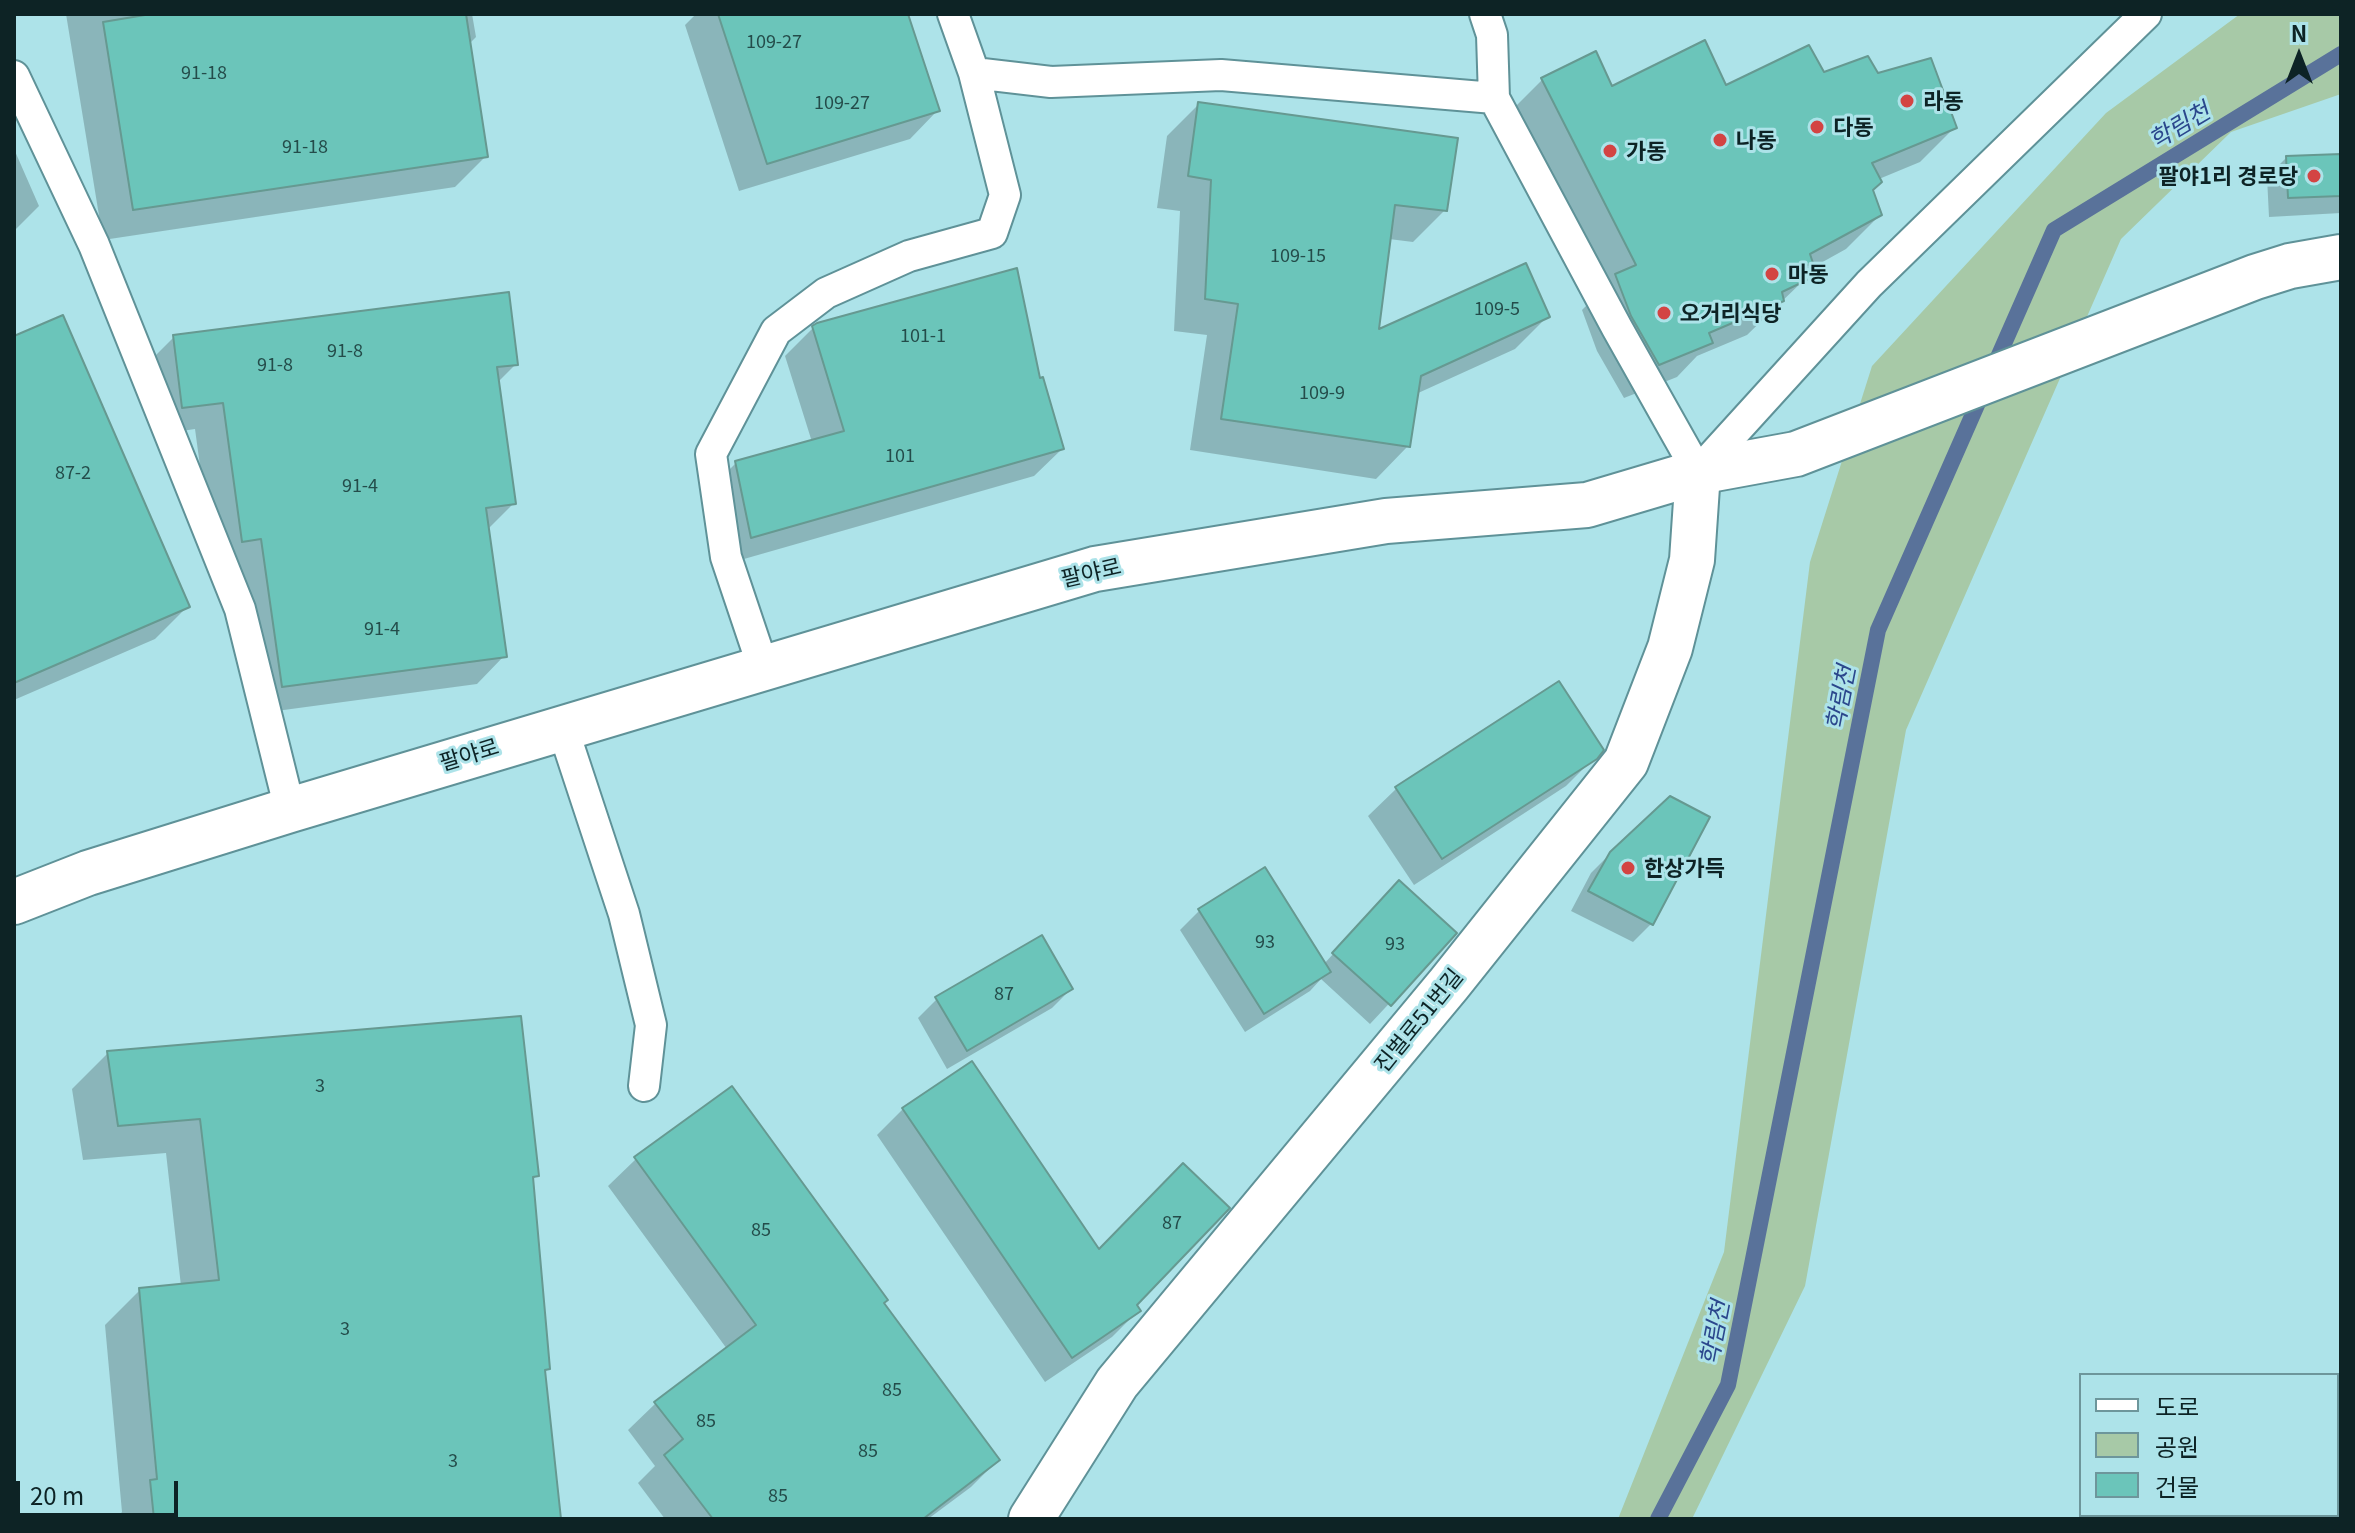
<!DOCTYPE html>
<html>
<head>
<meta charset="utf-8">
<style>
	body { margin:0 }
	#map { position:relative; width:2355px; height:1533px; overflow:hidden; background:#ade3e9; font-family:Georgia,"Noto Sans KR",serif }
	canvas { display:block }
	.frame { position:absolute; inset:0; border:16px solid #0d2325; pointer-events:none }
	.legend { position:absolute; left:2079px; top:1373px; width:260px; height:144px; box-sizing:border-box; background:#ade3e9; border:2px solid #6d969b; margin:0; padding:10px 14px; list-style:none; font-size:24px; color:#0d2325 }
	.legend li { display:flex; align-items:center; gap:16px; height:40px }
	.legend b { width:40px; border:2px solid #6d969b }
	.north { position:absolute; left:2259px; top:16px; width:80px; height:80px; -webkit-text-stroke:6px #ade3e9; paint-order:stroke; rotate:0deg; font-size:22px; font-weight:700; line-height:32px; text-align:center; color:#0d2325 }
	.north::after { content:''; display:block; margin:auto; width:28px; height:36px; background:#0d2325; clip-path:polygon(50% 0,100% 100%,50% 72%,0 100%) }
	.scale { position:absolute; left:16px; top:1481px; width:162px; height:36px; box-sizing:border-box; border:4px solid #0d2325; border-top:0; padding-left:10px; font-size:24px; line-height:28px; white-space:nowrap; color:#0d2325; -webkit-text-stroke:6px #ade3e9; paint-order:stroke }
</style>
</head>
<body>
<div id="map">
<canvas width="2355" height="1533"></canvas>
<div class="frame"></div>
<ul class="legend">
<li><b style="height:10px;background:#fff"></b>도로</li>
<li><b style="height:22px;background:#a7c9a7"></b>공원</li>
<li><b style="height:22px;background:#6bc5ba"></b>건물</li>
</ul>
<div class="north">N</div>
<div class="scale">20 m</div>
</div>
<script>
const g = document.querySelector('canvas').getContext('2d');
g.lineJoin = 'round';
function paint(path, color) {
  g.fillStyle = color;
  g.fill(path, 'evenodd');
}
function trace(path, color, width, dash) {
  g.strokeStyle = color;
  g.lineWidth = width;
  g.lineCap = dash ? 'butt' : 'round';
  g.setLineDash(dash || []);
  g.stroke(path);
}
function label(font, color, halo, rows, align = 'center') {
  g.font = font + ' Georgia,"Noto Sans KR",serif';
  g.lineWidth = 6;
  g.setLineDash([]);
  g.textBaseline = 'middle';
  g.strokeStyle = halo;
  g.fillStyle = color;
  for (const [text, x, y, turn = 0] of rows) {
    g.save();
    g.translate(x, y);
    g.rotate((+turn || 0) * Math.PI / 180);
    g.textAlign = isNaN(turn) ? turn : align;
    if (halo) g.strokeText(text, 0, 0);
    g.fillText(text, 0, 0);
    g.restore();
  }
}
paint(new Path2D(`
	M 2240,14 L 2341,14 L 2341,94 L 2231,132 L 2121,239 L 1906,730 L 1805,1286 L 1692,1519 L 1618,1519 L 1724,1252 L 1810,562 L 1872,366 L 2106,113 Z`), '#a7c9a7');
paint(new Path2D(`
	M 66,14 L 472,14 L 476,37 L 469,44 L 486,156 L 455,187 L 103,240 Z
	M 696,14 L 905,14 L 937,111 L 910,139 L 739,191 L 685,25 Z
	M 1823,75 L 1877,76 L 1954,128 L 1920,162 L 1879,179 L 1871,191 L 1880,215 L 1846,249 L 1801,274 L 1804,280 L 1747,335 L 1697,356 L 1677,377 L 1624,398 L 1597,351 L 1582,310 L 1599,293 L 1508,114 L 1542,80 L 1611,89 L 1725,88 Z
	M 1199,104 L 1445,210 L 1413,242 L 1389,239 L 1377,333 L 1547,317 L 1515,349 L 1416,394 L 1408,446 L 1376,479 L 1190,450 L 1207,335 L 1174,331 L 1180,211 L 1157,208 L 1167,136 Z
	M 14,149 L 39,206 L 14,231 Z
	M 2341,156 L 2341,213 L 2269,217 L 2267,177 L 2286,158 Z
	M 813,328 L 1039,380 L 1062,449 L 1034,476 L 723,565 L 708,491 L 736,463 L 812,442 L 785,356 Z
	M 174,337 L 516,364 L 497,383 L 514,503 L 487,530 L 504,656 L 477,684 L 254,714 L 214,569 L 195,429 L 155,435 L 146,365 Z
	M 14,339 L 187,607 L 155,639 L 14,700 Z
	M 1595,757 L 1566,786 L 1414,885 L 1368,816 L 1396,789 Z
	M 1611,853 L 1652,923 L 1633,942 L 1571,911 L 1591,873 Z
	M 1380,902 L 1455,933 L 1370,1024 L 1321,979 L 1310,991 L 1245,1032 L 1180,930 L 1199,911 L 1324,964 Z
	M 1071,989 L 1052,1008 L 947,1069 L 918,1018 L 937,999 Z
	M 108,1053 L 537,1175 L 531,1182 L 548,1369 L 543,1374 L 559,1519 L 116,1519 L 122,1512 L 105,1325 L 140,1290 L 181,1286 L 166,1153 L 83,1160 L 72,1089 Z
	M 903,1109 L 1134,1305 L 1138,1311 L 1112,1337 L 1045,1382 L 877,1135 Z
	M 636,1159 L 882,1303 L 998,1460 L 971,1487 L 928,1519 L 665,1519 L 638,1483 L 655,1466 L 628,1430 L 656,1403 L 727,1349 L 608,1186 Z`), '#0003');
trace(new Path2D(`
	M 1658,1519 L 1728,1385 L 1878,630 L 2054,230 L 2341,54`), '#59729a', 16);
const building = new Path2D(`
	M 151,14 L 466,14 L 488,157 L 133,210 L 103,22 Z
	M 718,14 L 908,14 L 940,111 L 767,164 Z
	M 1705,40 L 1726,85 L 1809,45 L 1824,72 L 1868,56 L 1878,73 L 1931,58 L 1957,128 L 1872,163 L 1882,182 L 1873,190 L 1882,215 L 1810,254 L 1813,263 L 1800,268 L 1807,280 L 1782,292 L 1784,301 L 1709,333 L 1713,343 L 1659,365 L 1631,316 L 1615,274 L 1636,265 L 1541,78 L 1596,51 L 1612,86 Z
	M 1198,102 L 1458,138 L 1447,211 L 1395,205 L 1379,329 L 1526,263 L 1550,317 L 1421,376 L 1410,447 L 1221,419 L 1238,304 L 1205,299 L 1211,180 L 1188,176 Z
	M 2341,154 L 2341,196 L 2288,198 L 2286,156 Z
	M 1017,268 L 1040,378 L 1043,377 L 1064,449 L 751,538 L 735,461 L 844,431 L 812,326 L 817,323 Z
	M 509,292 L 518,365 L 497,367 L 516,504 L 486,508 L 507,657 L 282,687 L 261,539 L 242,542 L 223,403 L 182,408 L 173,335 Z
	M 63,315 L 190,607 L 14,683 L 14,336 Z
	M 1559,681 L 1604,750 L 1597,759 L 1442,859 L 1395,787 Z
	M 1670,796 L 1710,817 L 1653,925 L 1588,891 L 1610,852 Z
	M 1265,867 L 1331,972 L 1264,1014 L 1198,909 Z
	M 1399,880 L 1457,933 L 1391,1006 L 1332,953 Z
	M 1042,935 L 1073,989 L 967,1051 L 935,997 Z
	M 521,1016 L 539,1176 L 533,1177 L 550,1369 L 545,1370 L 561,1519 L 154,1519 L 150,1480 L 157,1479 L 139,1288 L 219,1280 L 200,1119 L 118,1126 L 107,1051 Z
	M 972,1061 L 1099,1249 L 1183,1163 L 1230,1208 L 1137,1305 L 1141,1311 L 1072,1358 L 902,1108 Z
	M 732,1086 L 888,1300 L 884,1303 L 1000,1460 L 923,1519 L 713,1519 L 664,1455 L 683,1439 L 654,1402 L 756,1325 L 634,1157 Z`);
paint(building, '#6bc5ba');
trace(building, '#669991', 2);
const lane = new Path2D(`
	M 953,14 L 974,73 L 1051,82 L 1221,75 L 1494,98
	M 1485,14 L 1492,35 L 1494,98 L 1617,328 L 1698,472 L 1869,284 L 2146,14
	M 14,76 L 94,245 L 240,609 L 290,810
	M 763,667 L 726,557 L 711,454 L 776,331 L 826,293 L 909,256 L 992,233 L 1005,195 L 974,73
	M 562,726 L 624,914 L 651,1025 L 644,1086`);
const street = new Path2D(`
	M 1031,1519 L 1117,1383 L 1449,984 L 1626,762 L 1670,648 L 1692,560 L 1698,472`);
const secondary = new Path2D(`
	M 14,902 L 88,873 L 290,810 L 1095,569 L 1386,521 L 1587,505 L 1698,472 L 1796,454 L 2255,277 L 2290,266 L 2341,257`);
trace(lane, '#5f9298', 34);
trace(street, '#5f9298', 48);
trace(secondary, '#5f9298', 48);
trace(lane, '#fff', 30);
trace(street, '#fff', 44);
trace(secondary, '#fff', 44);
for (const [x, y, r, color] of [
	[1907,101,8,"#d34443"],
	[1817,127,8,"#d34443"],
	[1720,140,8,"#d34443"],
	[1610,151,8,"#d34443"],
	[2314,176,8,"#d34443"],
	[1772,274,8,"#d34443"],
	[1664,313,8,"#d34443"],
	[1628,868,8,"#d34443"]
]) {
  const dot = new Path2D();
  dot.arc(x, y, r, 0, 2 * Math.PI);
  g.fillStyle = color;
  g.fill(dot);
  trace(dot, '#ade3e9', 3);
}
label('18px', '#244c4a', null, [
	["109-27",774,41],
	["91-18",204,72],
	["109-27",842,102],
	["91-18",305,146],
	["109-15",1298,255],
	["109-5",1497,308],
	["101-1",923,335],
	["91-8",345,350],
	["91-8",275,364],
	["109-9",1322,392],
	["101",900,455],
	["87-2",73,472],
	["91-4",360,485],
	["91-4",382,628],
	["93",1265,941],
	["93",1395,943],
	["87",1004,993],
	["3",320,1085],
	["87",1172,1222],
	["85",761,1229],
	["3",345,1328],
	["85",892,1389],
	["85",706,1420],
	["85",868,1450],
	["3",453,1460],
	["85",778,1495]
]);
label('bold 22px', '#0d2325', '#ade3e9', [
	["라동",1923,101],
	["다동",1833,127],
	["나동",1736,140],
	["가동",1626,151],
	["팔야1리 경로당",2298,176,"right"],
	["마동",1788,274],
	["오거리식당",1680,313],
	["한상가득",1644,868]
], 'left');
label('22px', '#0d2325', '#ade3e9', [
	["팔야로",1091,572,-13],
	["팔야로",469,754,-17],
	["진벌로51번길",1418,1020,-51]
]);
label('italic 24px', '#2b478c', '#ade3e9', [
	["학림천",2179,125,-31],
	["학림천",1840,698,-79],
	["학림천",1714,1333,-79]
]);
</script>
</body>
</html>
